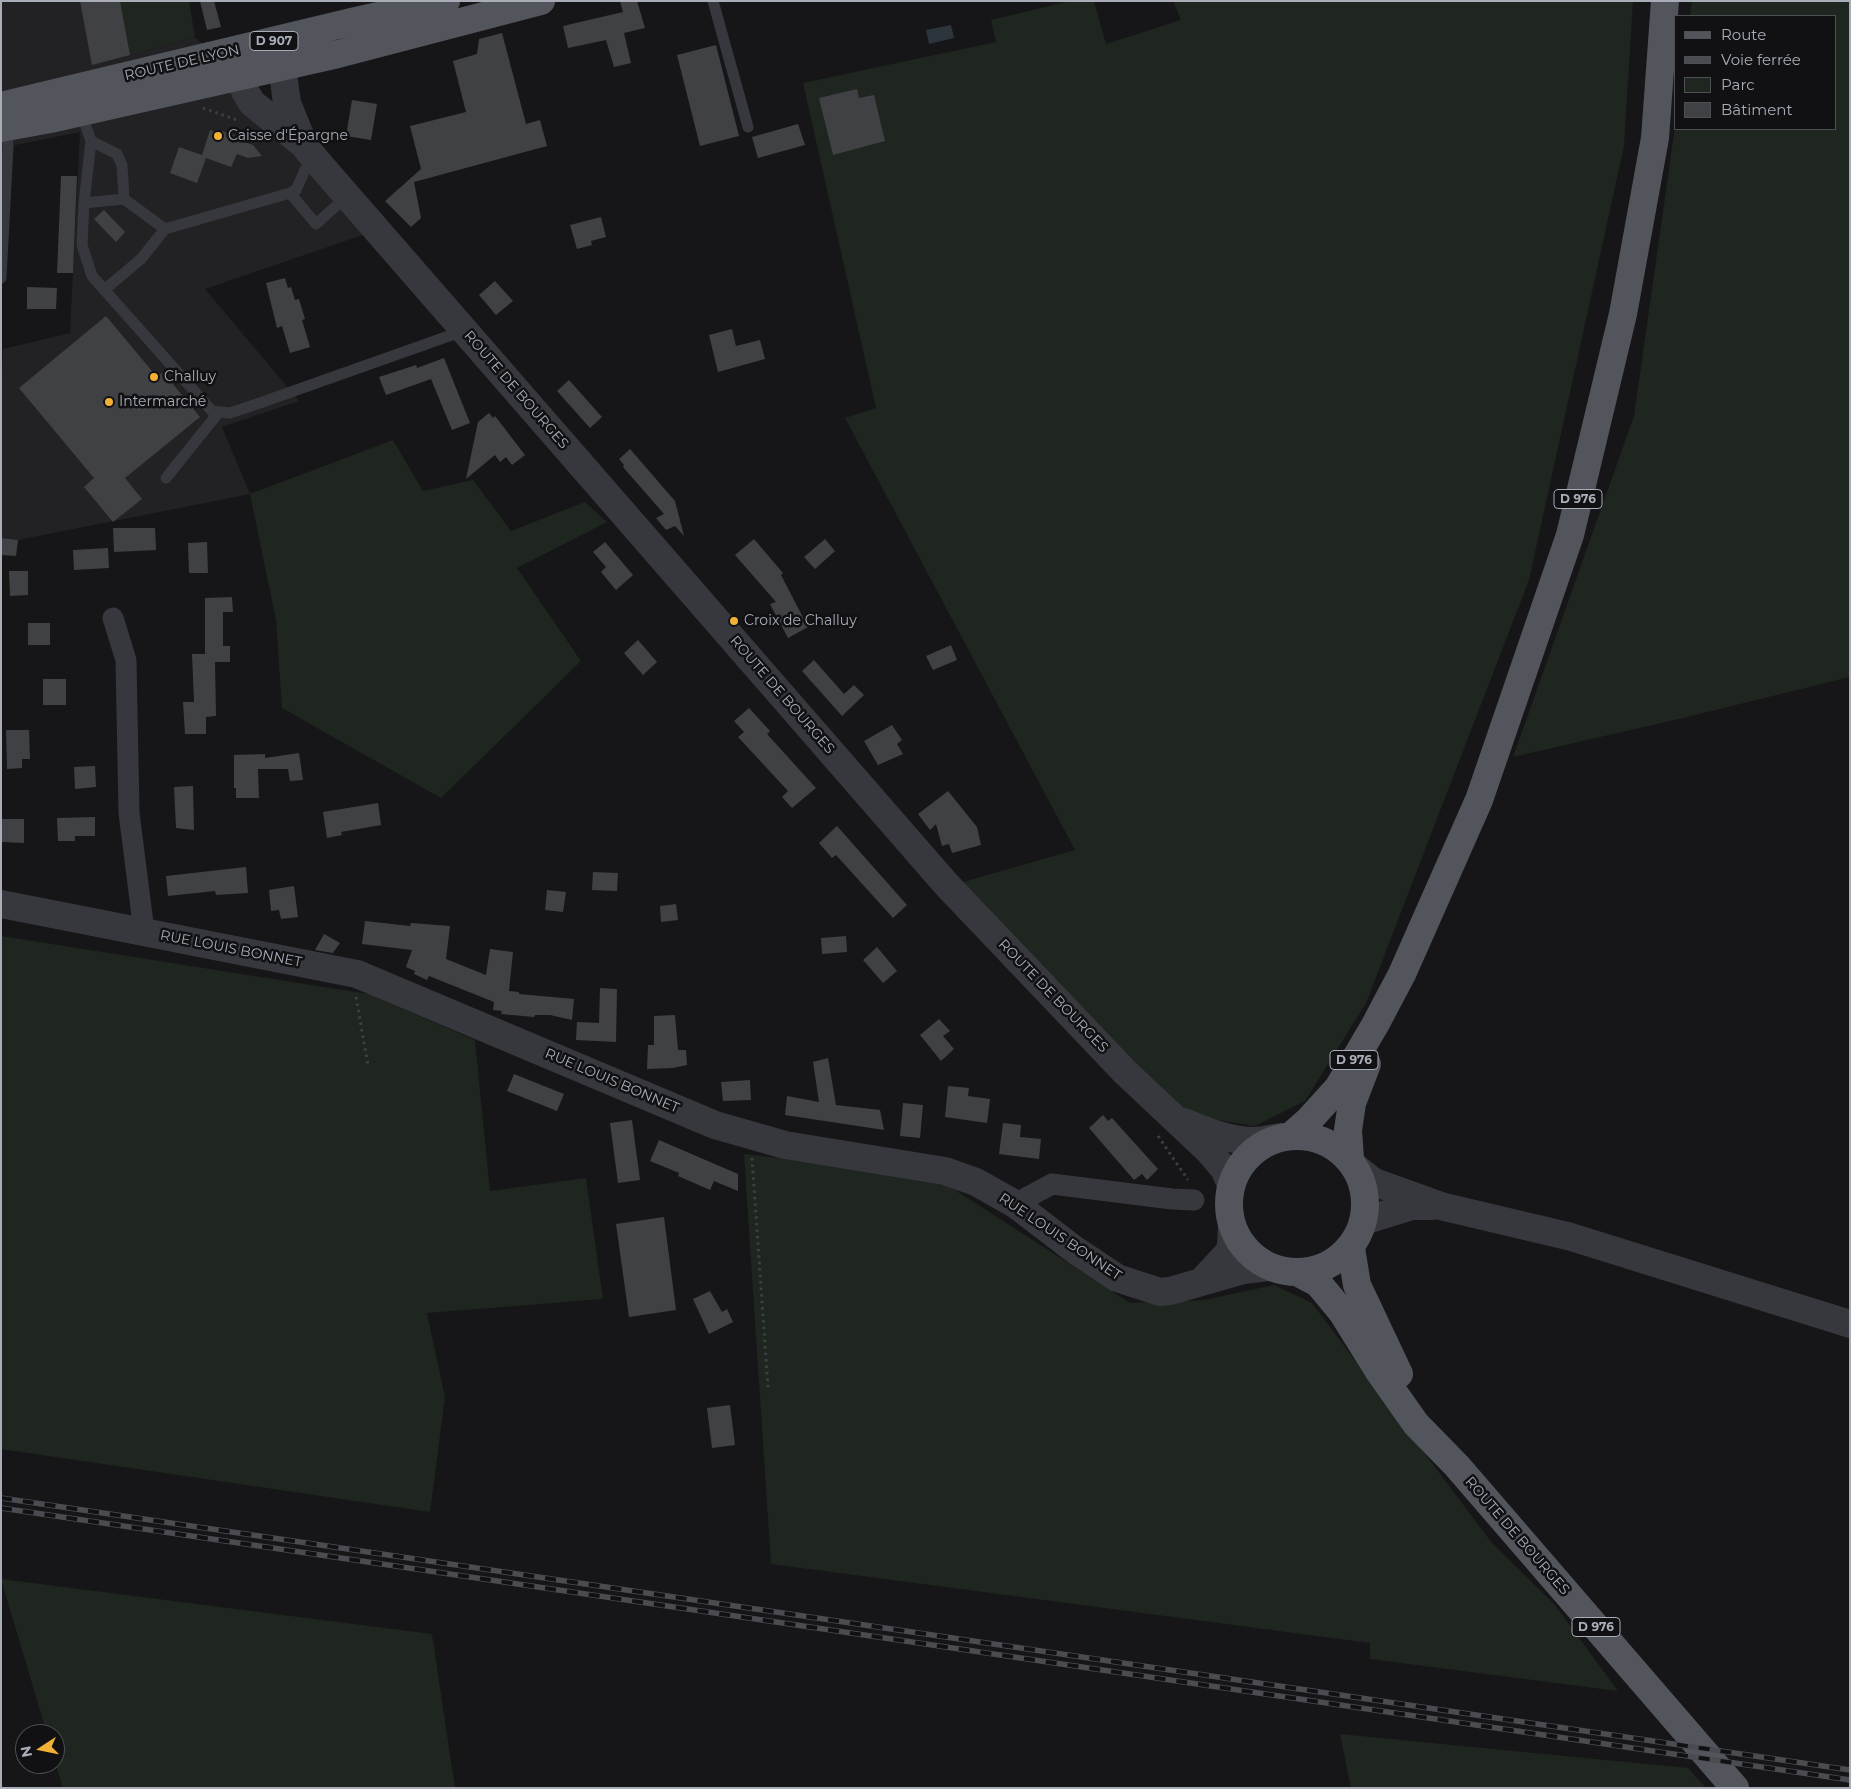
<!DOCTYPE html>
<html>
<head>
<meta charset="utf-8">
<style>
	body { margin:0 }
	#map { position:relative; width:1851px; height:1789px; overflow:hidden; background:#161618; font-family:Montserrat,sans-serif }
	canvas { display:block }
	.frame { position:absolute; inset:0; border:2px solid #a8adb8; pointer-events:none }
	.legend { position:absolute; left:1674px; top:15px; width:162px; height:115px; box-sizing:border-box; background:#111113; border:1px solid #4d4f55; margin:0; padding:6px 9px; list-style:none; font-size:15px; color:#a8adb8 }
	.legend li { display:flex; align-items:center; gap:10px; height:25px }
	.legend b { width:25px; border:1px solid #4d4f55 }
	.north { position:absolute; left:15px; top:1724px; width:50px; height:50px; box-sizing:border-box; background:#111113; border:1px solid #4d4f55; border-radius:50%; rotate:259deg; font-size:14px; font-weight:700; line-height:20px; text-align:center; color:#a8adb8 }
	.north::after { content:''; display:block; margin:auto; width:18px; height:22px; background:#f2b134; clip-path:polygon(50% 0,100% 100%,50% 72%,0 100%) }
</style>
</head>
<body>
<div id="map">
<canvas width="1851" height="1789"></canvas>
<div class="frame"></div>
<ul class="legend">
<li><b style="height:6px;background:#53555c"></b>Route</li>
<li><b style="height:6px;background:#4a4c52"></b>Voie ferrée</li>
<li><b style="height:14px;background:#1e261f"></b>Parc</li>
<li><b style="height:14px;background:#404145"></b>Bâtiment</li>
</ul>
<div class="north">N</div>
</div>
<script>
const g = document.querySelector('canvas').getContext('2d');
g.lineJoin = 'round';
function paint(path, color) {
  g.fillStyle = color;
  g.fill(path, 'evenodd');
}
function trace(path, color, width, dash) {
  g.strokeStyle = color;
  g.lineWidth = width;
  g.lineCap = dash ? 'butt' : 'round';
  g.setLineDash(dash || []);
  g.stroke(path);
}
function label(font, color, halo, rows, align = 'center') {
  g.font = font + ' Montserrat,sans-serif';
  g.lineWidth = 5;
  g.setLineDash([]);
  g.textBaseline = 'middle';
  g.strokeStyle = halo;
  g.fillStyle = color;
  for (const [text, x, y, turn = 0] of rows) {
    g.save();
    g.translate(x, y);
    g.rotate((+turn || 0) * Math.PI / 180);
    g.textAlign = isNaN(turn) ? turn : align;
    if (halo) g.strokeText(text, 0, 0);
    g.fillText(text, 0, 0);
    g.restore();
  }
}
paint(new Path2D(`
	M 1,1 L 120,1 L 130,55 L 195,37 L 386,227 L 205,289 L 299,401 L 222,427 L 250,494 L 18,540 L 1,538 L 1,396 L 3,349 L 70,333 L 80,132 L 1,148 Z`), '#222225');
paint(new Path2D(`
	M 120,1 L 189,1 L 195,37 L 130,55 Z
	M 1070,1 L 1094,1 L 1106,44 L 1181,20 L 1173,1 L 1633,1 L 1624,146 L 1529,580 L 1366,1003 L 1305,1101 L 1255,1126 L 1183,1115 L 963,882 L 1075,850 L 845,418 L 876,408 L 803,83 L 996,42 L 991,20 Z
	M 1692,1 L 1850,1 L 1850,677 L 1683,718 L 1513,757 L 1634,416 L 1675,127 L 1675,129 L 1835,129 L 1835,16 L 1690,16 Z
	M 393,440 L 423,491 L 473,480 L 511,531 L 585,502 L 607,522 L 517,568 L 581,661 L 441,798 L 282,708 L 276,620 L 250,494 Z
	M 1,936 L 368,994 L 475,1040 L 490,1191 L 586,1178 L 603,1299 L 427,1313 L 445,1397 L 430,1512 L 1,1449 Z
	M 744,1154 L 935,1177 L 1130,1303 L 1204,1300 L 1274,1285 L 1312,1303 L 1492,1543 L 1555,1605 L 1618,1691 L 1370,1659 L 1370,1643 L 771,1564 Z
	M 1,1579 L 432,1634 L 455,1788 L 63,1788 L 55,1762 L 55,1734 L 47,1734 Z
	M 1340,1734 L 1688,1768 L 1706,1788 L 1351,1788 Z`), '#1e261f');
paint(new Path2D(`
	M 951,25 L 954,38 L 929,44 L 926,30 Z`), '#2c353c');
paint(new Path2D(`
	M 80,1 L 120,1 L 130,55 L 92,65 Z
	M 200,1 L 214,1 L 221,27 L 207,30 Z
	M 620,1 L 637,1 L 645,28 L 624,33 L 631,63 L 614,67 L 606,40 L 568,48 L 563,26 L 623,12 Z
	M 502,33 L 526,124 L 540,120 L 547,146 L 414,182 L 421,218 L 411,227 L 385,201 L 421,169 L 410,126 L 466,112 L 453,61 L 477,54 L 479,39 Z
	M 716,45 L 739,136 L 700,146 L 677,55 Z
	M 857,89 L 859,98 L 874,95 L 885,141 L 833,155 L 819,98 Z
	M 352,100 L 377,104 L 371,140 L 346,136 Z
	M 798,124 L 805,145 L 758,158 L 752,137 Z
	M 210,130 L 222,134 L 222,131 L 236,136 L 235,139 L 253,145 L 262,156 L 248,158 L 237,154 L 231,167 L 206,158 L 197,183 L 170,173 L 179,147 L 202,155 Z
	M 61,176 L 77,176 L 73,273 L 57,273 Z
	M 104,210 L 125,232 L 116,242 L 94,219 Z
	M 601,217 L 606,237 L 591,241 L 592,245 L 577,249 L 570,225 Z
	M 285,278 L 288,288 L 291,287 L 295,300 L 299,299 L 305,319 L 302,320 L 310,347 L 290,353 L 282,326 L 277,328 L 266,283 Z
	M 495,281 L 513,301 L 496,315 L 479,295 Z
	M 27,287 L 57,288 L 56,309 L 27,309 Z
	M 106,316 L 157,377 L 163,372 L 200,417 L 125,478 L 142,499 L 113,522 L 84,487 L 94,478 L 19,388 Z
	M 732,329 L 736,346 L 760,340 L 765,359 L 718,372 L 709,335 Z
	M 444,358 L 470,423 L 452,430 L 431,379 L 386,395 L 379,377 L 416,365 L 417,368 Z
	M 569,380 L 602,417 L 590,428 L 557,391 Z
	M 489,413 L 493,418 L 495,416 L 525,455 L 512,465 L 506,457 L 500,462 L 495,455 L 466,479 L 478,422 Z
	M 630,449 L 675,501 L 684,536 L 675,526 L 666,530 L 656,518 L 664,514 L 623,467 L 624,465 L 619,459 Z
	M 113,528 L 155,528 L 156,550 L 114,552 Z
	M 1,538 L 18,540 L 16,556 L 1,555 Z
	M 754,539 L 783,573 L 781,575 L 808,627 L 788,638 L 770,604 L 776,602 L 735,555 Z
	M 825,539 L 835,551 L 815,569 L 804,557 Z
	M 207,542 L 208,573 L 189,573 L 188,543 Z
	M 605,542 L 633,575 L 616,590 L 601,572 L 606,567 L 593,552 Z
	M 108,548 L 109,568 L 74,570 L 73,550 Z
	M 9,571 L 28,571 L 28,595 L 10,596 Z
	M 232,597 L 233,612 L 223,612 L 223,646 L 230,646 L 230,662 L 215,662 L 216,716 L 206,717 L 206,734 L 185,734 L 183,702 L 194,702 L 192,654 L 205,654 L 205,598 Z
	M 28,623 L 50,623 L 50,645 L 28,645 Z
	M 638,640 L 657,662 L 643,675 L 624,653 Z
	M 951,645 L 957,660 L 933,670 L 926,656 Z
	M 814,660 L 844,694 L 854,685 L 864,695 L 842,716 L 802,671 Z
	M 43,679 L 66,679 L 66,705 L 43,705 Z
	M 749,708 L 770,731 L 767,734 L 816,788 L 792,808 L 782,797 L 788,791 L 738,737 L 744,732 L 734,721 Z
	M 892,725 L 902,740 L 897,744 L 903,754 L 878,765 L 864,741 Z
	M 6,730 L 29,730 L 30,759 L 22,759 L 22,768 L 7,769 Z
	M 299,753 L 303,780 L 290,781 L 288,769 L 258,769 L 259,798 L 236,798 L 236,788 L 234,788 L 234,755 L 265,754 L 265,758 Z
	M 95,766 L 96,787 L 75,789 L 74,767 Z
	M 193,786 L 194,830 L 176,828 L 174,787 Z
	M 948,791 L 977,827 L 981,845 L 952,853 L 949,844 L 942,846 L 936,824 L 930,830 L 918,814 Z
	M 378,803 L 381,825 L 341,832 L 342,835 L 327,838 L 323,812 Z
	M 95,817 L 95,836 L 75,836 L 75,841 L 58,841 L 57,818 Z
	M 1,819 L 24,819 L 24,843 L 1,842 Z
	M 837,826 L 907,905 L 893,918 L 836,855 L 832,858 L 819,843 Z
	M 246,867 L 248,893 L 216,895 L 215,891 L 168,896 L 166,876 Z
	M 593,872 L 618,873 L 617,891 L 592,890 Z
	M 294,886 L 298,917 L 281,919 L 279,910 L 271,911 L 269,890 Z
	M 547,890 L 566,892 L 563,912 L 545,910 Z
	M 676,904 L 678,920 L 661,922 L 660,906 Z
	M 365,921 L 410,926 L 411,923 L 450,926 L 446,959 L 486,975 L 490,949 L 513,952 L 509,991 L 519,992 L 519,994 L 574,999 L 572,1020 L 550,1015 L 535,1015 L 534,1017 L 501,1014 L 502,1011 L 493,1010 L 494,1002 L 429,976 L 427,980 L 414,974 L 415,971 L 406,967 L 412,950 L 362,944 Z
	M 324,934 L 340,943 L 333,953 L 315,950 Z
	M 846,936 L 847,952 L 822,954 L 821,938 Z
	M 877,947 L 897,971 L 883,983 L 863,960 Z
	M 600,988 L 617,989 L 616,1042 L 576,1040 L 577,1022 L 599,1023 Z
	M 675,1015 L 678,1050 L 686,1050 L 687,1065 L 673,1068 L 647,1069 L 648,1045 L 654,1045 L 654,1016 Z
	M 939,1019 L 950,1031 L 943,1036 L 954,1049 L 941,1061 L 920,1035 Z
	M 828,1058 L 836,1105 L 880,1110 L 884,1130 L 785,1115 L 787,1096 L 819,1102 L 813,1062 Z
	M 514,1074 L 564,1094 L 557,1111 L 507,1091 Z
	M 750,1080 L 751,1100 L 723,1101 L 721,1082 Z
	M 948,1086 L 969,1088 L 968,1096 L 990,1099 L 987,1123 L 945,1117 Z
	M 903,1103 L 923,1105 L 920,1138 L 900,1136 Z
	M 1103,1115 L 1108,1121 L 1112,1118 L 1158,1169 L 1147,1180 L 1142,1174 L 1134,1180 L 1089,1128 Z
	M 632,1120 L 640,1180 L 618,1183 L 610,1123 Z
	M 1003,1123 L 1021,1125 L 1020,1137 L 1041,1139 L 1039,1159 L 999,1154 Z
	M 659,1140 L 738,1174 L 738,1191 L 714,1181 L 710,1190 L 678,1176 L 679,1173 L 650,1161 Z
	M 664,1217 L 676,1310 L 629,1317 L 616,1224 Z
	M 710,1291 L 722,1312 L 727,1309 L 733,1322 L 709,1334 L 693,1299 Z
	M 730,1405 L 735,1445 L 712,1448 L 707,1408 Z`), '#404145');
trace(new Path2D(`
	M 203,108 L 237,120
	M 356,997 L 368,1065
	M 1158,1136 L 1188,1180
	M 752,1158 L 768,1387`), '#3d3f44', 3, [2.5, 4]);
trace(new Path2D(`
	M 713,1 L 748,127
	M 81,112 L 91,141 L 84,203
	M 91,141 L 117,154 L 122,165 L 124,199
	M 315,159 L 305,170 L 296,190 L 290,193 L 165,229 L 124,199 L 84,203 L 82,245 L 92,276 L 212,411 L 230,413 L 257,404 L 463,331
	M 290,193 L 316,224 L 347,196
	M 1,278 L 8,146 L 6,127
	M 104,290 L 141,259 L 165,229
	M 166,478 L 219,412`), '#37383d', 11);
trace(new Path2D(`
	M 113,618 L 126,660 L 129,813 L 144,931
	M 1015,1204 L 1052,1184 L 1172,1199 L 1194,1200`), '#37383d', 21);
trace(new Path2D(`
	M 282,66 L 287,103 L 304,145 L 315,159 L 946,884 L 1125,1072 L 1209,1151 L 1224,1169 L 1231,1185
	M 240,77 L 245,91 L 252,103 L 303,144
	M 1,904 L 357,974 L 715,1125 L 785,1145 L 945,1171 L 976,1182 L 1015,1204 L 1075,1250 L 1117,1278 L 1160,1292 L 1170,1291 L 1243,1270 L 1269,1267
	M 1184,1122 C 1206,1131 1229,1141 1254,1141 C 1263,1141 1273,1138 1282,1137
	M 1355,1167 L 1374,1182 L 1441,1206 L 1568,1236 L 1850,1324
	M 1364,1221 L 1412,1206 L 1433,1206
	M 1202,1281 L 1229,1252 L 1231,1245 L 1232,1225`), '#37383d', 28);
trace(new Path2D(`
	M 1,106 L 355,21 L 446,1
	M 1,128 L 50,119 L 338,54 L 541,1
	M 1292,1135 L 1309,1120 L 1338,1088 L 1375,1025 L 1402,974 L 1479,800 L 1570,535 L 1623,314 L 1655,138 L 1665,1
	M1229 1204a68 68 0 1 1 136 0a68 68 0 1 1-136 0Z
	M 1350,1159 L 1348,1130 L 1352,1103 L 1367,1064
	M 1351,1248 L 1357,1285 L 1399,1374
	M 1299,1273 L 1318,1283 L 1342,1312 L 1380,1373 L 1416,1424 L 1457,1466 L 1735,1788`), '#53555c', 28);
const rail = new Path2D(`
	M 1,1498 L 1850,1770
	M 1,1508 L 1850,1780`);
trace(rail, '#4a4c52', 5.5);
trace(rail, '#111113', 4, [11]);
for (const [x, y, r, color] of [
	[218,136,5,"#f2b134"],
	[154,377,5,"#f2b134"],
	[109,402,5,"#f2b134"],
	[734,621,5,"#f2b134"]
]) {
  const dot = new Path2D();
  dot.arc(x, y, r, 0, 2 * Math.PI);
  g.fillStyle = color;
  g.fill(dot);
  trace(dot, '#111113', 2);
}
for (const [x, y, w] of [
	[274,41,48],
	[1578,499,48],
	[1354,1060,48],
	[1596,1627,48]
]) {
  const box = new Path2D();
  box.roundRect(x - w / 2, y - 9.5, w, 19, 4);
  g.fillStyle = '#111113';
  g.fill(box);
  trace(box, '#a8adb8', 1);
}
label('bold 12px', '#a8adb8', null, [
	["D 907",274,41],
	["D 976",1578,499],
	["D 976",1354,1060],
	["D 976",1596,1627]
]);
label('14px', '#a8adb8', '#111113', [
	["ROUTE DE LYON",182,63,-13],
	["ROUTE DE BOURGES",516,390,49],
	["ROUTE DE BOURGES",782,695,49],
	["RUE LOUIS BONNET",231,949,11],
	["ROUTE DE BOURGES",1053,996,46],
	["RUE LOUIS BONNET",612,1081,23],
	["RUE LOUIS BONNET",1060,1237,34],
	["ROUTE DE BOURGES",1517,1536,49]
]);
label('14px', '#a8adb8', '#111113', [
	["Caisse d'Épargne",228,136],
	["Challuy",164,377],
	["Intermarché",119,402],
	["Croix de Challuy",744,621]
], 'left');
</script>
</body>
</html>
